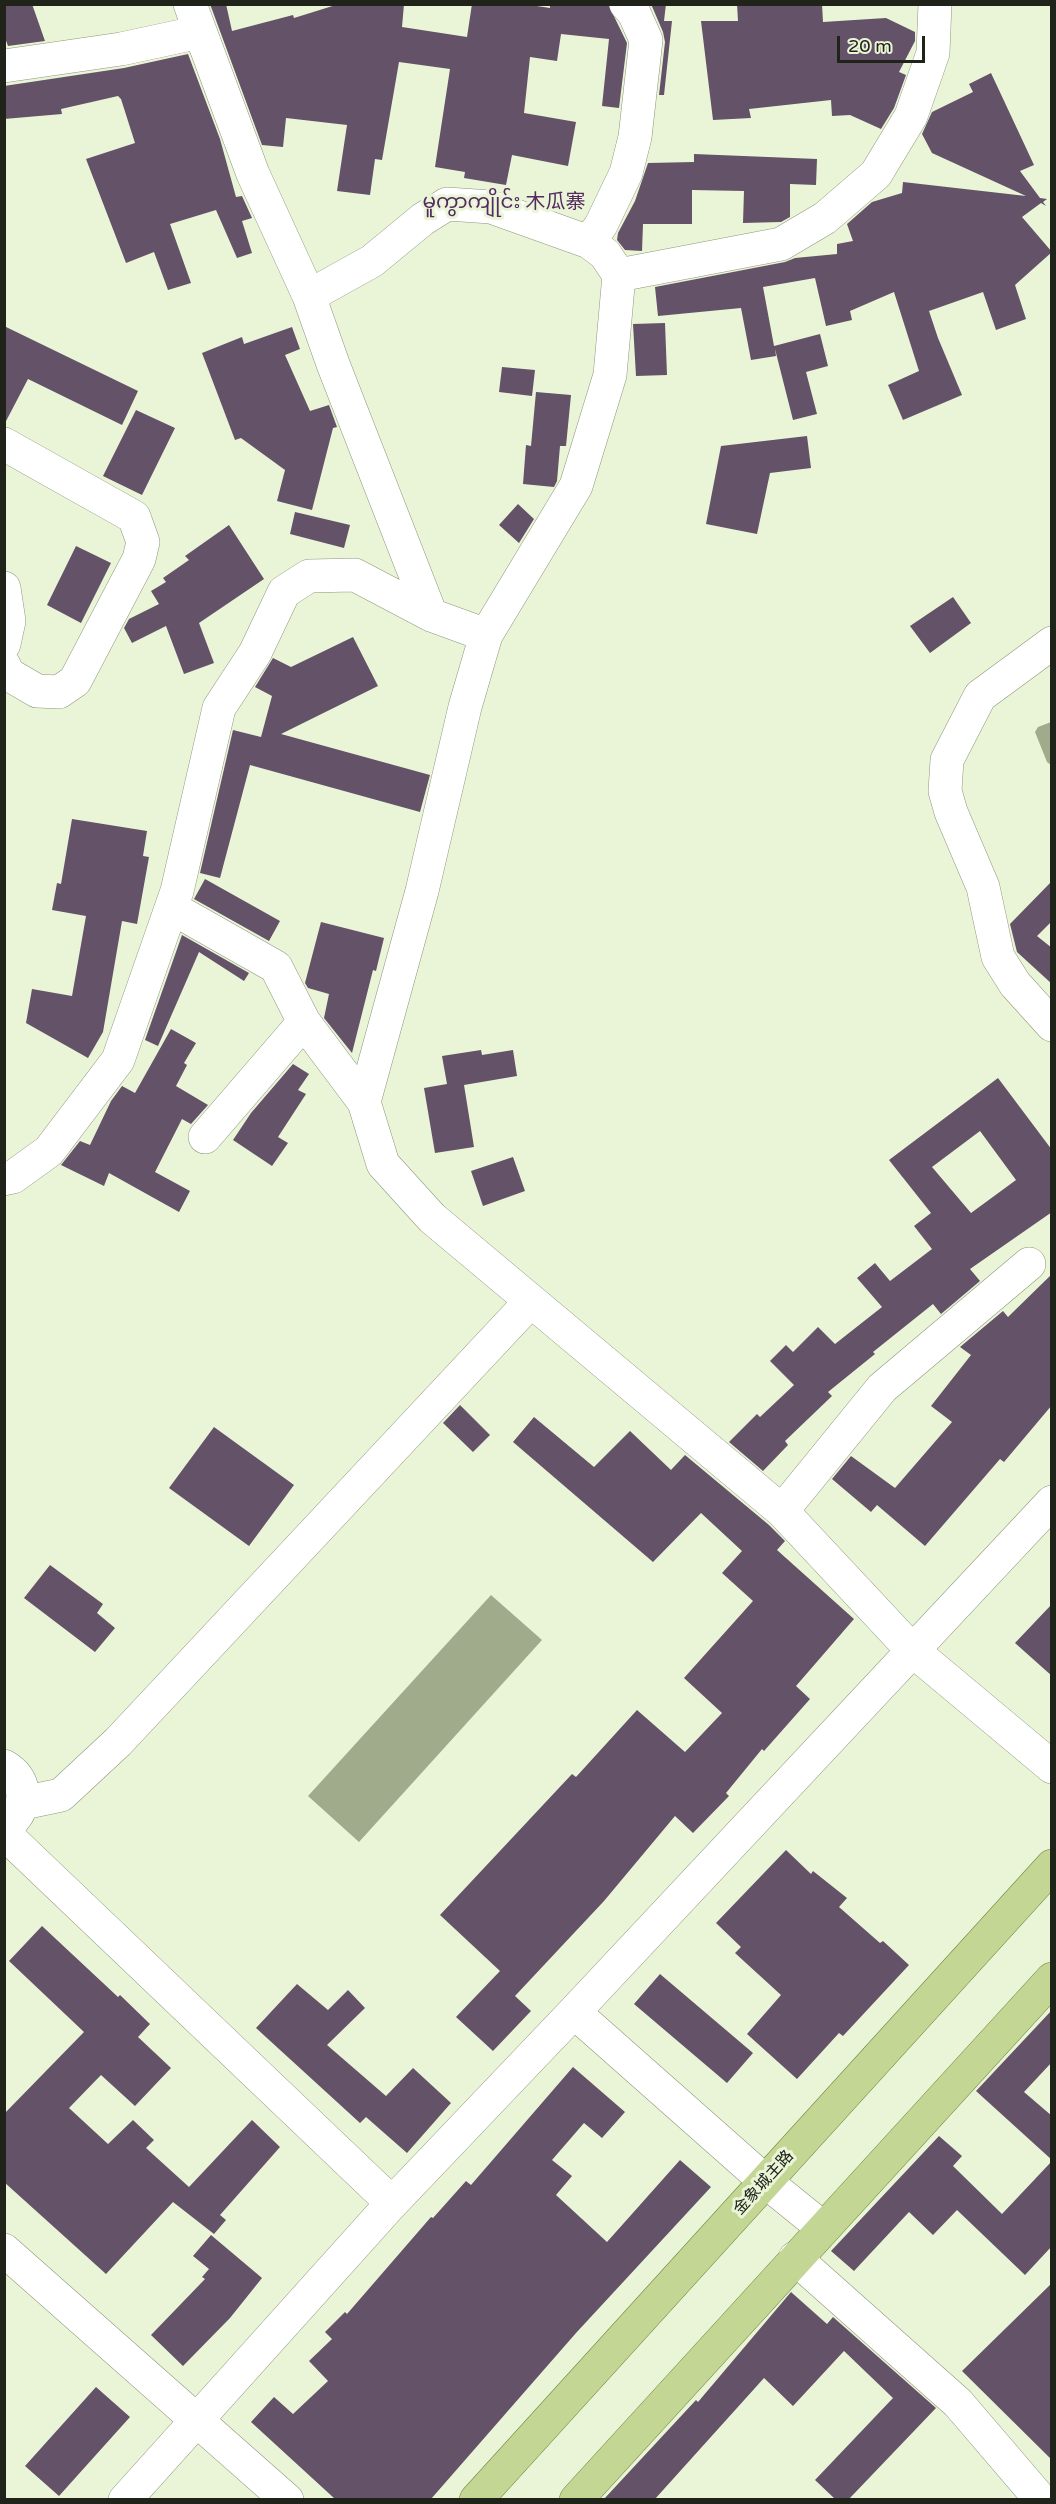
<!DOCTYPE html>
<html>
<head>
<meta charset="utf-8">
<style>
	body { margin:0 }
	#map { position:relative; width:1056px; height:2504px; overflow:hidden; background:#eaf5d8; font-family:"Varela Round",sans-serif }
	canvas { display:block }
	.frame { position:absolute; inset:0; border:6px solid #202319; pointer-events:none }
	.scale { position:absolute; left:837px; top:36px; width:88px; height:27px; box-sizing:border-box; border:3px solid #202319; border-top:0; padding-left:8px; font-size:18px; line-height:21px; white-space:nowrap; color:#202319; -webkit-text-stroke:4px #eaf5d8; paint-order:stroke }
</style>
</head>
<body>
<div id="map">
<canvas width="1056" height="2504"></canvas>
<div class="frame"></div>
<div class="scale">20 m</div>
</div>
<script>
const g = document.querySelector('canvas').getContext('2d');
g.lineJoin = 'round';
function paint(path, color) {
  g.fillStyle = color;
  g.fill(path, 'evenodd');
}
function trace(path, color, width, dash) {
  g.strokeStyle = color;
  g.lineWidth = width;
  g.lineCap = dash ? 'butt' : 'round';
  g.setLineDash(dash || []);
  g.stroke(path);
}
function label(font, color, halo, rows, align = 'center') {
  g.font = font + ' "Varela Round","Noto Sans SC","Noto Sans Myanmar",sans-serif';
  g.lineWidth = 6;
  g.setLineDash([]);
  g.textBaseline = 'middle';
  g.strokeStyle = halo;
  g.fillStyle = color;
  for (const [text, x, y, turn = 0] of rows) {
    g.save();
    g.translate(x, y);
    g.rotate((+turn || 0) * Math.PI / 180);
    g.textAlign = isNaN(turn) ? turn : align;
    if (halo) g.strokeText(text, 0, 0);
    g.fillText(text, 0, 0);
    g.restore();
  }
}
paint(new Path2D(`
	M 1051,722 L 1052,722 L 1051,765 L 1047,762 L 1035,732 L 1038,727 Z
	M 491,1595 L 542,1640 L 359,1842 L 308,1796 Z`), '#9fab8a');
paint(new Path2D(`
	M 4,4 L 32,4 L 45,41 L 8,46 L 4,35 Z
	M 210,4 L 226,4 L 232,31 L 293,15 L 294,18 L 339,4 L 404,4 L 402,27 L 467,37 L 472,4 L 524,4 L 550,8 L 550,4 L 608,4 L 627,43 L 619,108 L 602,106 L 609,39 L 561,34 L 557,61 L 530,57 L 524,113 L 576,122 L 568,166 L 512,155 L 506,185 L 464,178 L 465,172 L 435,167 L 450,69 L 399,62 L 382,160 L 375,159 L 370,195 L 337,191 L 347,125 L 286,118 L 283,147 L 262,145 Z
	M 651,4 L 666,4 L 664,21 L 672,21 L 664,95 L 659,95 L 665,42 L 663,32 Z
	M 737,4 L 822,4 L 823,22 L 886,18 L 915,32 L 915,41 L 899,72 L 906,75 L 894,108 L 881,129 L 850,115 L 832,116 L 831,100 L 749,109 L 751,118 L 713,120 L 701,21 L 738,21 Z
	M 188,54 L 220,139 L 236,197 L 242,196 L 252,218 L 242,221 L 252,253 L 237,258 L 216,210 L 170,224 L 191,283 L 168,290 L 154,252 L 126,263 L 86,159 L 135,143 L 121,99 L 118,96 L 61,109 L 62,114 L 4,119 L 4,86 L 124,68 Z
	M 991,73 L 1034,165 L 1020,171 L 1040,198 L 1047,199 L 1043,202 L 1046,206 L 1041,203 L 1022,217 L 1052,252 L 1015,285 L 1026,319 L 996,330 L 983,292 L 929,311 L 938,338 L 962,395 L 903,420 L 888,385 L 919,371 L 894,292 L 850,311 L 852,320 L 826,326 L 815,278 L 763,287 L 774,346 L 820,334 L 828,366 L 806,372 L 817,414 L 793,420 L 775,349 L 776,356 L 751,360 L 741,308 L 658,316 L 655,287 L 785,262 L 795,258 L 837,254 L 837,244 L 853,241 L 847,224 L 872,202 L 902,193 L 903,182 L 1026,196 L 932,153 L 922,134 L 932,112 L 973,92 L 969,84 Z
	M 694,154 L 817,159 L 816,185 L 790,184 L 790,217 L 781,222 L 743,223 L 744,191 L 692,190 L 692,224 L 643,224 L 642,251 L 625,250 L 617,240 L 618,233 L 635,201 L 648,163 L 694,162 Z
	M 665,323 L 667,375 L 636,376 L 633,324 Z
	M 4,326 L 138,391 L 122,425 L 28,379 L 4,425 Z
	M 292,327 L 300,349 L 285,355 L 310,411 L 329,405 L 337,427 L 333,428 L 312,510 L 277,501 L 285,470 L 241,438 L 235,440 L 202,353 L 242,337 L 244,344 Z
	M 502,367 L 535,370 L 532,396 L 499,392 Z
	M 536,392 L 571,395 L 566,446 L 560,446 L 557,481 L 554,487 L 523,484 L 526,445 L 531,446 Z
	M 136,410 L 175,428 L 142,495 L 103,476 Z
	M 807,436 L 811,468 L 770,473 L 757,534 L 706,524 L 721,446 Z
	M 518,504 L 534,519 L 519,543 L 499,525 Z
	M 295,512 L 350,525 L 344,548 L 290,534 Z
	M 229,525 L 264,579 L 199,623 L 214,663 L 184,674 L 166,626 L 132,643 L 124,628 L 129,619 L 159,604 L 151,591 L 166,582 L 163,578 L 189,560 L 185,556 Z
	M 76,546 L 111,563 L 81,623 L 47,605 Z
	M 953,597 L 971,623 L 930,653 L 910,626 Z
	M 353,637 L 378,686 L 281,734 L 430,775 L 420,812 L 250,765 L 220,878 L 200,873 L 233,730 L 261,737 L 272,696 L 255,687 L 273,658 L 291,667 Z
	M 72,819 L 147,831 L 143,856 L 149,857 L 137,924 L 122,921 L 103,1032 L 88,1058 L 26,1023 L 32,989 L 72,996 L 86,916 L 52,910 L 57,883 L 61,884 Z
	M 205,879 L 280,921 L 269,941 L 194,899 Z
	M 1052,881 L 1052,921 L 1037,936 L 1052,948 L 1052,984 L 1017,952 L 1010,924 Z
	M 321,922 L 384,938 L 376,971 L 373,970 L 352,1053 L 324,1018 L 329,994 L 308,988 L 305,983 Z
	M 182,935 L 249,973 L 244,981 L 199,952 L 158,1046 L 145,1040 Z
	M 171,1029 L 196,1043 L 184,1063 L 187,1065 L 176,1086 L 208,1105 L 191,1124 L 182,1119 L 155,1172 L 190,1191 L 179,1212 L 109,1173 L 104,1186 L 61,1165 L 80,1141 L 90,1145 L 111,1101 L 122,1086 L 135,1093 Z
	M 481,1050 L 482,1055 L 513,1050 L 517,1076 L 464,1085 L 474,1147 L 435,1153 L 424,1088 L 447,1084 L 442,1056 Z
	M 293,1064 L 309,1074 L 298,1090 L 306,1094 L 278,1137 L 288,1143 L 272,1166 L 233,1140 L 251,1113 Z
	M 998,1078 L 1052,1150 L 1052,1212 L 970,1269 L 980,1281 L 941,1314 L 933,1304 L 873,1352 L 875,1354 L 828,1392 L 832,1396 L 785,1441 L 788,1445 L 763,1471 L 729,1442 L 757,1414 L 760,1417 L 794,1385 L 770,1361 L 786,1345 L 793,1352 L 818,1327 L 835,1344 L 882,1307 L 857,1278 L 875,1263 L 890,1281 L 932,1249 L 914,1226 L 931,1213 L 889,1160 ZM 980,1131 L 1016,1180 L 971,1213 L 932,1167 Z
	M 513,1157 L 525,1191 L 483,1206 L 471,1171 Z
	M 1052,1274 L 1052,1405 L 1004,1462 L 1000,1459 L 925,1546 L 877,1505 L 871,1512 L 832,1479 L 851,1456 L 895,1488 L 952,1422 L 931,1406 L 971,1355 L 960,1347 L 1003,1311 L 1008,1317 Z
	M 460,1405 L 490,1435 L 473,1452 L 443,1423 Z
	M 534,1417 L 594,1467 L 630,1431 L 671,1470 L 685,1455 L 769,1525 L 785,1541 L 777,1550 L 854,1619 L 796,1686 L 810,1699 L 764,1751 L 762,1749 L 726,1793 L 729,1796 L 693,1833 L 675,1816 L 604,1901 L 515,1996 L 531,2011 L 493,2051 L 456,2017 L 500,1971 L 440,1915 L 572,1774 L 576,1777 L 637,1710 L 685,1752 L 722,1713 L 684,1678 L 753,1601 L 722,1573 L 742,1551 L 701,1513 L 653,1562 L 513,1442 Z
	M 214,1427 L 294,1485 L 249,1546 L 169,1488 Z
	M 50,1565 L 103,1604 L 97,1613 L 115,1628 L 95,1652 L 24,1598 Z
	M 1052,1604 L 1052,1676 L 1015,1643 Z
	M 786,1850 L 811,1874 L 813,1871 L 847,1898 L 839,1907 L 880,1943 L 883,1941 L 909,1965 L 843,2036 L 839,2033 L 797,2079 L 747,2034 L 781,1995 L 735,1953 L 741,1947 L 716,1923 Z
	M 42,1926 L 118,1997 L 120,1995 L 150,2024 L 138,2037 L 171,2068 L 135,2106 L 101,2075 L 69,2108 L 108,2144 L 133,2120 L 154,2140 L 146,2148 L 189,2187 L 252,2120 L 280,2147 L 220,2215 L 226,2220 L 214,2234 L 173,2202 L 106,2274 L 4,2182 L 4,2114 L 84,2032 L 9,1961 Z
	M 660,1974 L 753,2053 L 727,2083 L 634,2004 Z
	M 297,1984 L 328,2010 L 348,1990 L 365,2008 L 327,2045 L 386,2096 L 413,2068 L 451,2103 L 407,2153 L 366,2117 L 360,2123 L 256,2028 Z
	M 1052,2010 L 1052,2062 L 1024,2092 L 1052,2116 L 1052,2160 L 976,2091 Z
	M 573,2067 L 625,2112 L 602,2138 L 584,2123 L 552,2160 L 572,2176 L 556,2195 L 607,2242 L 680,2160 L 711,2187 L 576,2333 L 431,2499 L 335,2499 L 251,2422 L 274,2397 L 293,2414 L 328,2381 L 309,2361 L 332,2339 L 325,2332 L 345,2312 L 347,2314 L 431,2217 L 433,2218 L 466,2181 L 471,2185 Z
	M 939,2136 L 962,2156 L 953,2166 L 1002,2214 L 1052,2161 L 1052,2246 L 1025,2275 L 957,2210 L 933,2235 L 909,2212 L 854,2271 L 831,2251 Z
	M 211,2235 L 262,2278 L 230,2318 L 183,2366 L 151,2335 L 205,2279 L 202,2277 L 209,2269 L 193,2256 Z
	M 1052,2283 L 1052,2460 L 962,2371 Z
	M 791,2292 L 827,2324 L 833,2317 L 936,2408 L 849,2499 L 835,2499 L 815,2480 L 893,2398 L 844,2351 L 793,2406 L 764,2378 L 655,2499 L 604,2499 L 696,2400 L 698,2402 Z
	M 96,2387 L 130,2417 L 59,2496 L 25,2466 Z`), '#635268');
const minor = new Path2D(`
	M 190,4 L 253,174 L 309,296 L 333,364 L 431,615 L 486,635 L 465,707 L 422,891 L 364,1102 L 383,1164 L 432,1218 L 782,1511 L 912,1650 L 1052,1767
	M 4,66 L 121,49 L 200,32
	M 589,242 L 601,225 L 626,173 L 635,137 L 646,40 L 634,13 L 626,4
	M 309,296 L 372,261 L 423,219 L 447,204 L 491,207 L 589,242 L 605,254 L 619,275
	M 4,444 L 134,517 L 143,542 L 139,559 L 75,681 L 59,692 L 37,691 L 8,674 L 4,665
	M 4,588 L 9,621 L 4,644
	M 486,635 L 576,486 L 610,375 L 619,275 L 781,244 L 825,218 L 876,174 L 911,116 L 933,53 L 935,4
	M 1052,643 L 980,696 L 947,760 L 945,791 L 951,812 L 983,887 L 998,957 L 1015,984 L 1052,1025
	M 172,908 L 276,967 L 304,1022 L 364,1102
	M 205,1137 L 304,1022
	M 4,1179 L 13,1177 L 49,1151 L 118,1060 L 177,891 L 219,708 L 255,653 L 284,592 L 309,576 L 355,575 L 431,615
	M 782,1511 L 882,1388 L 1029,1264
	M 4,1766 C 25,1778 29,1802 13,1820
	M 23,1803 L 61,1795 L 118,1742 L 530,1302
	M 4,1833 L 392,2203
	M 574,2012 L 765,2181 L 823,2228
	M 4,2250 L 287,2500
	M 795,2258 L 958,2403 L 1041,2500
	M 125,2500 L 392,2203 L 574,2012 L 1052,1502`);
const major = new Path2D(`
	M 476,2500 L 1052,1866
	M 576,2500 L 1052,1979`);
trace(minor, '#8d977c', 34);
trace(major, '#70853b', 34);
trace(minor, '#fff', 33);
trace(major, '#c3d694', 33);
label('16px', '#202319', '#eaf5d8', [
	["金象城主路",764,2183,-48]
]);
label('20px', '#53295e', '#eaf5d8', [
	["မူကွာကျိုင်း 木瓜寨",504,203]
]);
</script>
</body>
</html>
